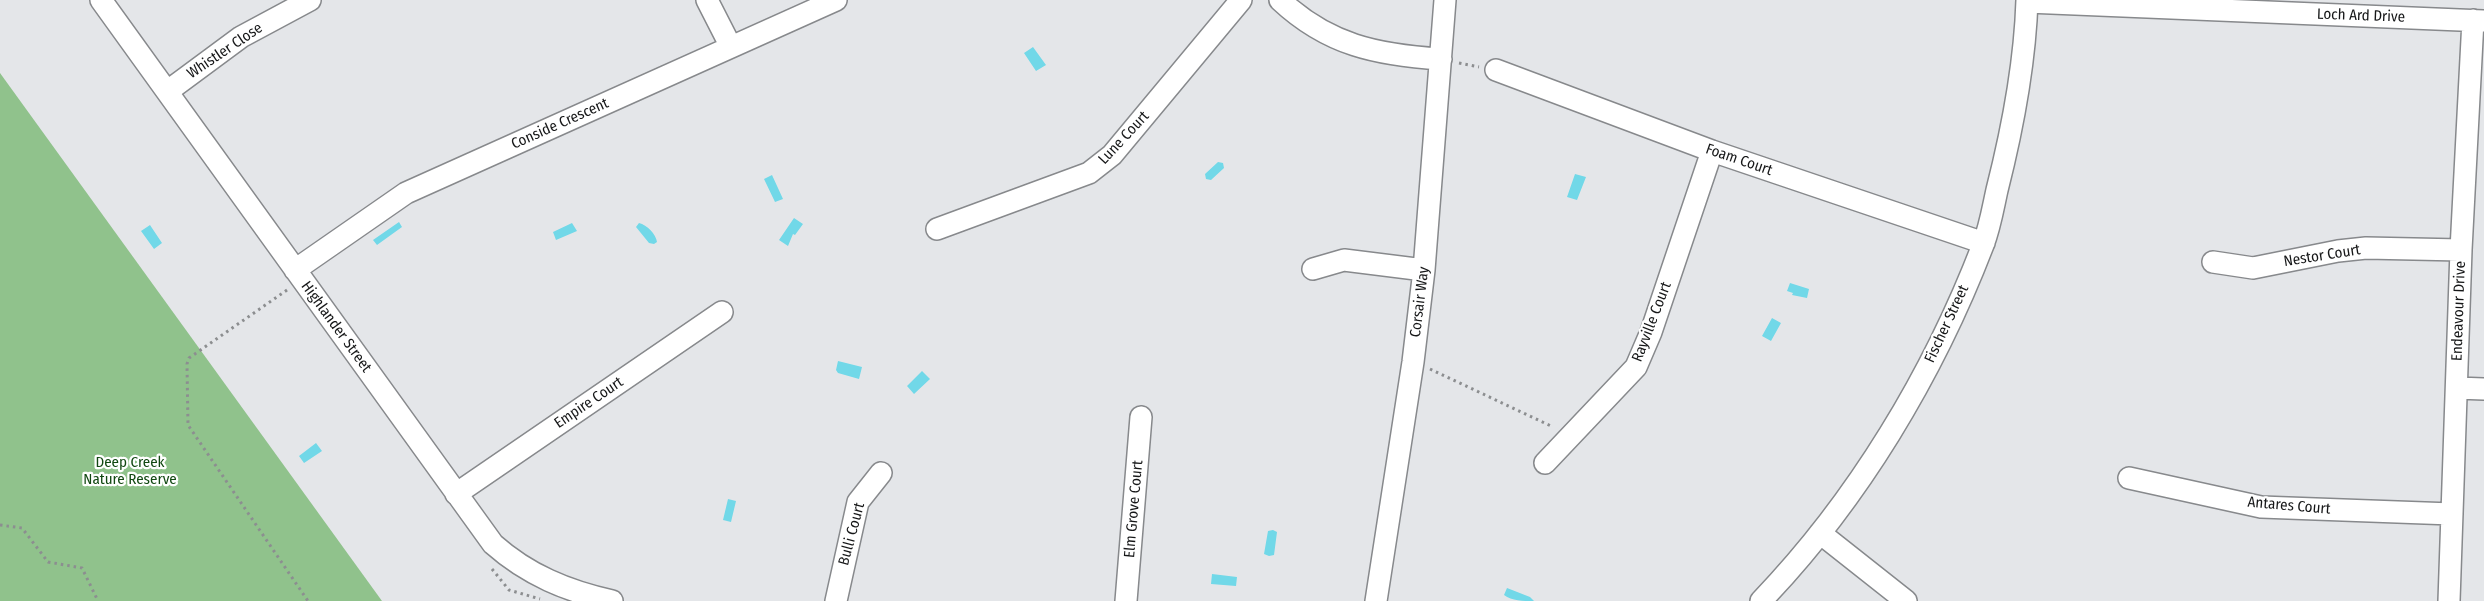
<!DOCTYPE html>
<html>
<head>
<meta charset="utf-8">
<style>
	body { margin:0 }
	canvas { display:block; background:#e4e6e9 }
</style>
</head>
<body>
<canvas width="2484" height="601"></canvas>
<script>
const g = document.querySelector('canvas').getContext('2d');
g.lineJoin = 'round';
function paint(path, color) {
  g.fillStyle = color;
  g.fill(path, 'evenodd');
}
function trace(path, color, width, dash) {
  g.strokeStyle = color;
  g.lineWidth = width;
  g.lineCap = dash ? 'butt' : 'round';
  g.setLineDash(dash || []);
  g.stroke(path);
}
function label(font, color, halo, rows, align = 'center') {
  g.font = font + ' "Fira Sans Condensed",sans-serif';
  g.lineWidth = 4.5;
  g.setLineDash([]);
  g.textBaseline = 'middle';
  g.strokeStyle = halo;
  g.fillStyle = color;
  for (const [text, x, y, turn = 0] of rows) {
    g.save();
    g.translate(x, y);
    g.rotate((+turn || 0) * Math.PI / 180);
    g.textAlign = isNaN(turn) ? turn : align;
    if (halo) g.strokeText(text, 0, 0);
    g.fillText(text, 0, 0);
    g.restore();
  }
}
paint(new Path2D(`
	M 0,73 L 382,601 L 0,601 Z`), '#90c28c');
paint(new Path2D(`
	M 1033,47 L 1046,65 L 1036,71 L 1024,53 Z
	M 1218,162 L 1223,163 L 1224,168 L 1211,180 L 1206,179 L 1205,174 Z
	M 1575,174 L 1586,177 L 1577,200 L 1567,197 Z
	M 772,175 L 783,199 L 775,202 L 764,179 Z
	M 794,218 L 803,224 L 795,235 L 793,234 L 788,246 L 779,240 Z
	M 399,222 L 402,227 L 377,245 L 373,240 Z
	M 572,223 L 577,231 L 556,240 L 553,232 Z
	M 639,223 C 647,225 656,234 657,242 L 654,244 L 649,243 L 636,227 Z
	M 150,225 L 162,243 L 154,249 L 141,231 Z
	M 1790,283 L 1809,289 L 1807,298 L 1792,295 L 1793,293 L 1787,291 Z
	M 1772,318 L 1781,323 L 1771,341 L 1762,336 Z
	M 838,361 L 862,367 L 859,379 L 838,373 L 836,370 Z
	M 922,371 L 930,379 L 914,394 L 907,386 Z
	M 316,443 L 322,451 L 304,463 L 299,456 Z
	M 728,499 L 736,501 L 731,522 L 723,520 Z
	M 1273,530 L 1277,532 L 1274,555 L 1269,556 L 1264,554 L 1268,531 Z
	M 1212,574 L 1237,577 L 1236,586 L 1211,584 Z
	M 1507,588 L 1530,597 L 1534,601 C 1523,601 1512,601 1504,595 Z`), '#71d8e8');
const minor = new Path2D(`
	M 101,0 L 493,544 C 528,575 567,591 612,601
	M 707,0 L 731,47
	M 1280,0 C 1328,45 1377,55 1441,59
	M 2027,2 L 2484,21
	M 1496,70 L 1712,151 L 1984,243
	M 168,91 L 241,37 L 310,0
	M 937,229 L 1089,173 L 1112,155 L 1241,0
	M 2213,262 L 2253,268 L 2338,251 L 2366,248 L 2461,250
	M 1313,269 L 1344,260 L 1424,270
	M 295,270 L 406,193 L 836,0
	M 2457,388 L 2484,389
	M 1545,463 L 1636,367 L 1651,332 L 1712,151
	M 2129,478 L 2261,507 L 2452,514
	M 456,494 L 722,312
	M 1820,533 L 1906,601
	M 836,601 L 858,502 L 881,473
	M 1126,601 L 1141,417
	M 1376,601 L 1413,362 L 1424,270 L 1445,0
	M 1761,601 C 1858,500 1933,375 1983,245 C 1990,227 1993,208 1997,190 C 2013,127 2025,64 2027,0
	M 2449,601 L 2461,250 L 2473,20`);
trace(minor, '#87898c', 24);
trace(new Path2D(`
	M 1459,63 L 1479,67
	M 287,290 L 189,358 L 187,364 L 188,425 L 308,601
	M 1430,369 L 1553,427
	M 0,525 L 22,528 L 48,562 L 82,568 L 98,601
	M 492,569 L 509,590 L 540,599`), '#8c8e90', 3, [2.5, 4]);
trace(minor, '#fff', 21);
label('15px', '#161718', '#fff', [
	["Loch Ard Drive",2361,16,2],
	["Whistler Close",225,51,-34],
	["Conside Crescent",560,124,-24],
	["Lune Court",1124,138,-47],
	["Foam Court",1739,160,19],
	["Nestor Court",2322,256,-9],
	["Corsair Way",1420,302,-83],
	["Endeavour Drive",2459,311,-88],
	["Rayville Court",1652,322,-69],
	["Fischer Street",1947,324,-65],
	["Highlander Street",336,327,54],
	["Empire Court",589,403,-34],
	["Antares Court",2289,506,5],
	["Elm Grove Court",1134,509,-85],
	["Bulli Court",852,534,-75]
]);
label('15px', '#114811', '#fff', [
	["Deep Creek",130,463],
	["Nature Reserve",130,480]
]);
</script>
</body>
</html>
